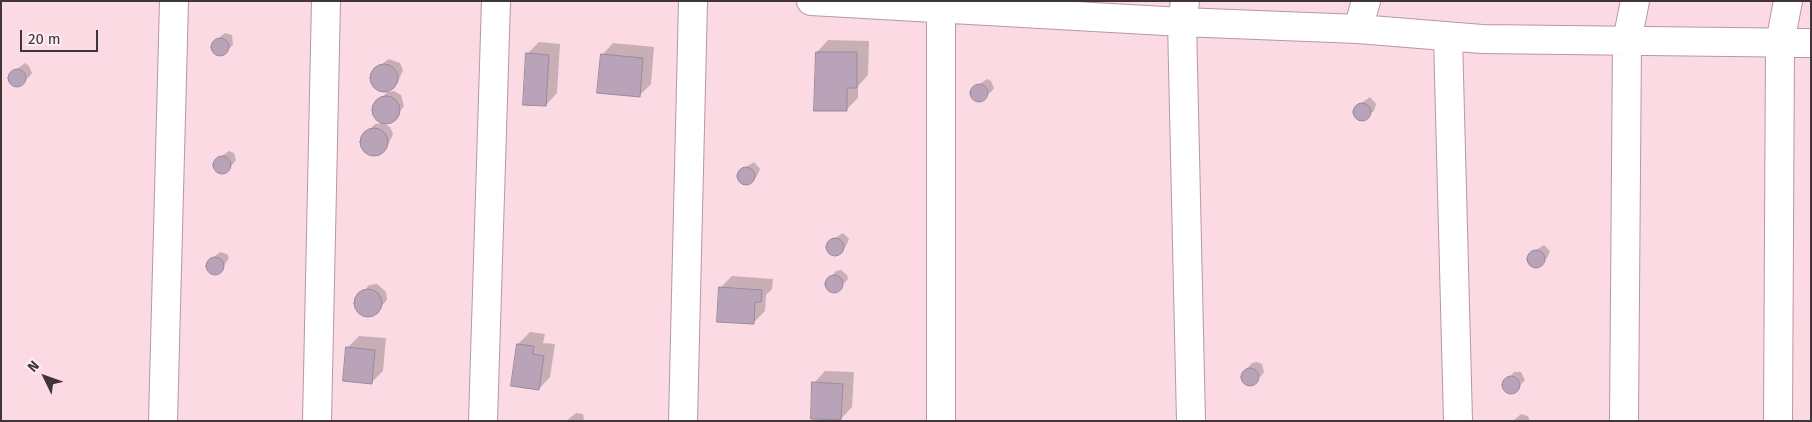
<!DOCTYPE html>
<style>
body{margin:0}
#map{position:relative;width:1812px;height:422px;overflow:hidden;background:#fbdae3;font-family:"Fira Sans",sans-serif}
canvas{display:block}
.frame{position:absolute;inset:0;border:2px solid #413438;pointer-events:none}
.north{position:absolute;left:20px;top:352px;width:50px;height:50px;-webkit-text-stroke:4px #fbedf1;paint-order:stroke;rotate:312deg;font-size:14px;font-weight:700;line-height:20px;text-align:center;color:#413438}
.north::after{content:'';display:block;margin:auto;width:18px;height:22px;background:#413438;clip-path:polygon(50% 0,100% 100%,50% 72%,0 100%)}
.scale{position:absolute;left:20px;top:30px;width:78px;height:22px;box-sizing:border-box;border:2px solid #413438;border-top:0;padding-left:6px;font-size:15px;line-height:18px;white-space:nowrap;color:#413438;-webkit-text-stroke:4px #fbedf1;paint-order:stroke}
</style>
<div id="map">
<canvas width="1812" height="422"></canvas>
<div class="frame"></div>
<div class="north">N</div>
<div class="scale">20 m</div>
</div>
<script>
const g = document.querySelector('canvas').getContext('2d');
g.lineJoin = 'round';
function fillPath(path, color) { g.fillStyle = color; g.fill(path, 'evenodd'); }
function stroke(path, color, width, dash) { g.strokeStyle = color; g.lineWidth = width; g.lineCap = dash ? 'butt' : 'round'; g.setLineDash(dash || []); g.stroke(path); }
fillPath(new Path2D(`
 M225 33 232 35 233 45 223 54H216L212 47 214 42Z
 M828 40 869 41 868 75 858 86V98L846 110 817 52Z
 M539 42 560 44 557 93 546 105 527 54Z
 M613 43 654 47 651 84 639 96 602 55Z
 M389 59 400 63 403 70 398 82 392 88 383 90 376 87 372 81 375 69Z
 M25 63 29 66 32 73 29 77 18 85 11 82 10 78 12 73Z
 M987 79 991 81 994 88 991 92 980 100 973 97 974 88Z
 M394 91 401 95 404 106 393 120 381 121 375 116 373 109 387 92Z
 M1370 97 1376 104 1374 111 1362 119 1356 116V107Z
 M383 123 390 127 393 134 388 145 382 152 370 153 364 148 363 136 375 124Z
 M229 151 234 153 236 160 233 164 222 173 216 170V160Z
 M754 162 760 169 757 176 751 182 744 184 738 176 740 171Z
 M843 233 849 239 846 246 840 252 833 254 827 247 829 242Z
 M1544 245 1550 251 1547 258 1541 264 1534 266 1528 259 1530 254Z
 M220 252 227 254 229 258 220 272 213 274 207 266 209 261Z
 M841 270 847 275 848 279 836 291 828 289 826 284 830 278 836 271Z
 M732 276 773 279 772 289 766 295 765 311 753 323 721 287Z
 M377 284 386 292 387 300 375 313 368 315 358 309 356 302 369 285Z
 M530 332 545 334 543 343 555 344 550 377 539 389 513 385 518 344Z
 M359 336 386 338 383 371 372 382 347 348Z
 M1257 362 1262 364 1264 372 1261 376 1250 384 1244 381 1242 376 1246 370 1252 363Z
 M825 371 854 372 852 407 841 419 814 383Z
 M1514 372H1521L1525 380 1514 392 1509 393 1503 385Z
 M576 413 583 414 584 421H566Z
 M1521 414 1528 416 1530 421H1513Z`), '#0003');
const building = new Path2D(`
 M211 47a9 9 0 1 1 18 0a9 9 0 1 1-18 0Z
 M816 52H857V88H847V111H814Z
 M526 53 549 55 546 106 523 105Z
 M601 54 643 58 640 97 597 93Z
 M370 78a14 14 0 1 1 28 0a14 14 0 1 1-28 0Z
 M8 78a9 9 0 1 1 18 0a9 9 0 1 1-18 0Z
 M970 93a9 9 0 1 1 18 0a9 9 0 1 1-18 0Z
 M372 110a14 14 0 1 1 28 0a14 14 0 1 1-28 0Z
 M1353 112a9 9 0 1 1 18 0a9 9 0 1 1-18 0Z
 M360 142a14 14 0 1 1 28 0a14 14 0 1 1-28 0Z
 M213 165a9 9 0 1 1 18 0a9 9 0 1 1-18 0Z
 M737 176a9 9 0 1 1 18 0a9 9 0 1 1-18 0Z
 M826 247a9 9 0 1 1 18 0a9 9 0 1 1-18 0Z
 M1527 259a9 9 0 1 1 18 0a9 9 0 1 1-18 0Z
 M206 266a9 9 0 1 1 18 0a9 9 0 1 1-18 0Z
 M825 284a9 9 0 1 1 18 0a9 9 0 1 1-18 0Z
 M719 287 762 290 761 302H755L754 324 717 322Z
 M354 303a14 14 0 1 1 28 0a14 14 0 1 1-28 0Z
 M517 344 534 346 533 354 544 356 539 390 511 386Z
 M346 347 375 350 372 384 343 381Z
 M1241 377a9 9 0 1 1 18 0a9 9 0 1 1-18 0Z
 M1502 385a9 9 0 1 1 18 0a9 9 0 1 1-18 0Z
 M812 382 843 384 841 420 811 419Z`);
fillPath(building, '#b8a3b8');
stroke(building, '#9c889c', 1);
const street = new Path2D(`
 M811 1 1182 22 1358 29 1482 39 1811 43
 M1185 1 1182 22 1191 421
 M1358 29 1366 1
 M1448 37 1458 421
 M163 421 174 1
 M317 421 326 1
 M483 421 496 1
 M683 421 693 1
 M941 421V1
 M1624 421 1627 41 1635 1
 M1778 421 1780 43 1788 1`);
stroke(street, '#b798a1', 30);
stroke(street, '#fff', 28);
</script>
